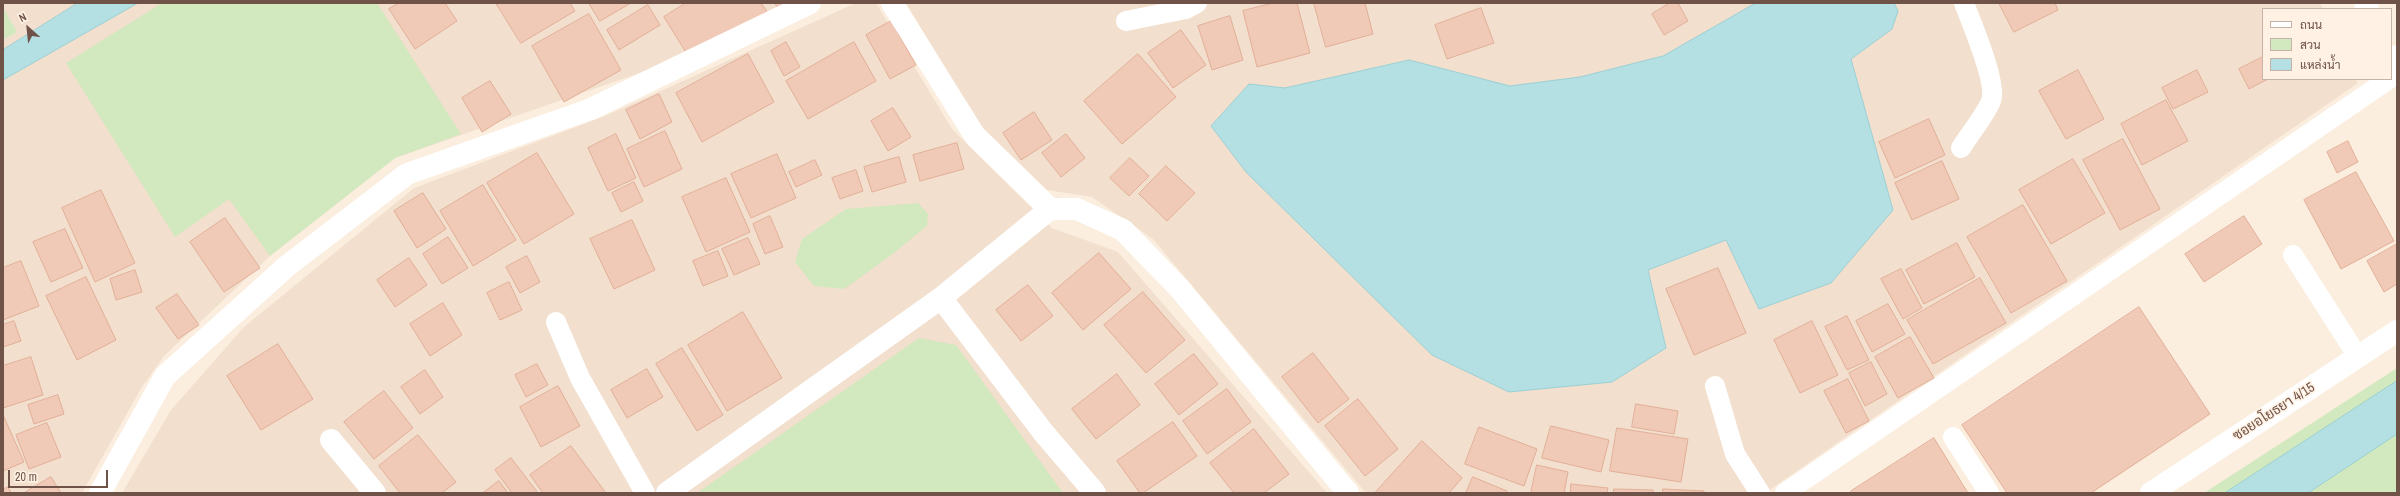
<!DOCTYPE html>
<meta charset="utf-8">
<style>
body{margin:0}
#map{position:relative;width:2400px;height:496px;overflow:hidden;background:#fbeedf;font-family:"Archivo Narrow",Sarabun,sans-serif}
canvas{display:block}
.frame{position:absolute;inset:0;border:4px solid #705348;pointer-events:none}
.legend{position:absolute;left:2262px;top:8px;width:130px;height:72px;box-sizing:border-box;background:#fff2e4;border:1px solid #c6b2a6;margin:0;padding:5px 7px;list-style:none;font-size:12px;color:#705348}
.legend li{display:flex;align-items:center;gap:8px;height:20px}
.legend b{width:20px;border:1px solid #c6b2a6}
.north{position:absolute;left:8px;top:8px;width:40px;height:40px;-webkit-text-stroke:3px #fff2e4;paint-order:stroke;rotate:333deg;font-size:11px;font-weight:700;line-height:16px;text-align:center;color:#705348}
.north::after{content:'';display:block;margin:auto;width:14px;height:18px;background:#705348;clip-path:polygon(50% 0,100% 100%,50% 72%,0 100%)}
.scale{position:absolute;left:8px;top:470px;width:100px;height:18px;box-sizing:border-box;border:2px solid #705348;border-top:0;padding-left:5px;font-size:12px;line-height:14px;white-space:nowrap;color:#705348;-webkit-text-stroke:3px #fff2e4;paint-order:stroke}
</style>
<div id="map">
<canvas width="2400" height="496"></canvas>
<div class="frame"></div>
<ul class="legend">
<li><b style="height:5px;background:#fff"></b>ถนน</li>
<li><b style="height:11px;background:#d2e8be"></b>สวน</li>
<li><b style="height:11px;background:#b4e0e3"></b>แหล่งน้ำ</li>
</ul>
<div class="north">N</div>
<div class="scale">20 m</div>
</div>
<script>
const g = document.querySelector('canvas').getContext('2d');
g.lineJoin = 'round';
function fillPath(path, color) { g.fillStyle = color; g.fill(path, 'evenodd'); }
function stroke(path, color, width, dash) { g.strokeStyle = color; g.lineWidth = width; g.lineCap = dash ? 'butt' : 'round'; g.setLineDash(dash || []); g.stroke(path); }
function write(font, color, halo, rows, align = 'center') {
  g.font = font + ' "Archivo Narrow",Sarabun,sans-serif'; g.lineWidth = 3; g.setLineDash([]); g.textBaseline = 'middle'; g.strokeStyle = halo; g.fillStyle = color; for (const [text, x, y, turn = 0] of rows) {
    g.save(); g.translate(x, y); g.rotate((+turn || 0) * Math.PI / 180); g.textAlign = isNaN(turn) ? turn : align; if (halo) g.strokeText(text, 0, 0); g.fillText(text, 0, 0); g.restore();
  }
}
fillPath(new Path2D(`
 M3 3H793L674 61 395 158 270 256 164 356 142 387 82 493H3V40L17 32 3 7Z
 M856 3H876L952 129 1052 228 1118 252 1327 493H122L171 410 244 327 414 188 605 116Z
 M906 3H2320L2323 9H2263V79H2356L2358 83 1765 493H1366L1153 239 1092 197 1047 190 979 124Z`), '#f2dfcd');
fillPath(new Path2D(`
 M162 3H377L461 134 395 158 270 256 229 199 175 237 66 63Z
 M3 7 17 32 3 40Z
 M918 203 928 214 927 226 890 256 844 289 814 286 795 262 802 239 846 209Z
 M919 338 956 345 1063 493H697Z
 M2397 368V493H2204Z`), '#d2e8be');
const water = new Path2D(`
 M78 3H138L3 80V50Z
 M1756 3H1894L1898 11 1892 29 1851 59 1893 210 1831 283 1759 309 1726 240 1648 270 1666 348 1612 382 1509 392 1432 355 1246 172 1211 126 1249 84 1285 88 1409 60 1510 86 1580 77 1663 56Z
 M2397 381V434L2308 493H2225Z`);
fillPath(water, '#b4e0e3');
stroke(water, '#9bd0d5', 1);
const building = new Path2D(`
 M399 3H445L457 21 415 49 389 9Z
 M496 3H570L575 11 521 43Z
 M589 3H631L600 21Z
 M686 3H761L768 13 687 54 664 17Z
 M775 3H788L779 9Z
 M1273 3H1297L1310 53 1257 67 1243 11Z
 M1314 3H1365L1373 34 1326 47Z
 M1670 3H1678L1688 21 1664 35 1652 14Z
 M1999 3H2055L2058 10 2014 32Z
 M648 5 660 25 619 50 607 30Z
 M1481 8 1494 43 1447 59 1435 25Z
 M589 14 621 70 564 102 532 46Z
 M1230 16 1243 60 1212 70 1198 26Z
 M891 21 916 65 890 79 866 35Z
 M1181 30 1206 65 1173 88 1148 53Z
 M786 42 800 67 784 76 771 51Z
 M854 42 876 81 808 119 786 81Z
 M748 54 774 102 702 142 676 93Z
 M1138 54 1176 97 1122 144 1084 101Z
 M2263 57V79H2268L2249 89 2239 69Z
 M2078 70 2104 119 2066 139 2039 91Z
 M2197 70 2208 92 2173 109 2162 88Z
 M490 81 511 114 482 132 462 98Z
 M659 94 672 122 640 139 626 110Z
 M2166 100 2188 141 2142 165 2121 124Z
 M893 108 911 137 888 151 871 121Z
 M1034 112 1052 140 1021 160 1003 133Z
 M1929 119 1945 155 1895 178 1879 142Z
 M665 131 682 169 644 187 627 149Z
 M616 134 636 178 608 191 588 148Z
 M1066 134 1085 158 1061 177 1042 153Z
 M2123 139 2160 209 2120 230 2083 160Z
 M2348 141 2358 162 2337 173 2327 152Z
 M957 143 964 169 920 181 913 155Z
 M537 153 574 214 524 244 487 183Z
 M777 154 796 198 751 218 731 174Z
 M899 157 906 182 872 192 864 167Z
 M1130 158 1149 176 1129 196 1110 178Z
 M2073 159 2105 213 2051 244 2019 190Z
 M815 160 822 175 796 187 789 172Z
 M1942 161 1959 199 1912 220 1895 183Z
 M1166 166 1195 193 1167 221 1139 194Z
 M856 170 863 191 840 199 832 178Z
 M2356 172 2394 241 2341 269 2304 200Z
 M726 178 750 232 706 252 682 197Z
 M634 182 643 201 621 212 612 193Z
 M483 185 516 240 473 266 440 211Z
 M101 190 135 263 95 282 62 208Z
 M423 193 446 229 417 248 394 211Z
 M2023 205 2067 281 2011 313 1967 237Z
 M770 216 783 247 765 254 753 224Z
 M2244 216 2262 244 2204 282 2185 254Z
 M225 218 260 268 224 292 190 242Z
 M632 220 655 270 614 289 590 239Z
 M65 229 83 268 51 282 33 242Z
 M448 237 468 268 442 284 423 254Z
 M748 238 760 264 734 275 722 249Z
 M1957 243 1975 277 1924 304 1906 270Z
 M2397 244V284L2384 292 2367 261Z
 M718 251 728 276 703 286 693 261Z
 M1099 253 1131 289 1083 330 1052 293Z
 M527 256 540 282 520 293 506 267Z
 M409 258 427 285 395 307 377 280Z
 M21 261 39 306 3 320V268Z
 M1718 268 1746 333 1694 355 1666 289Z
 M1901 269 1922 308 1903 319 1881 279Z
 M135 270 142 292 116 300 110 279Z
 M86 277 116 340 77 360 46 296Z
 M1980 278 2006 323 1933 364 1907 320Z
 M509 282 522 310 500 320 487 293Z
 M1028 285 1053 316 1021 341 996 310Z
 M1143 292 1185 340 1146 373 1104 325Z
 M177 294 199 325 178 339 156 308Z
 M443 303 462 335 430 356 410 324Z
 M1888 304 1905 334 1872 352 1856 321Z
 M2139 307 2210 414 2091 493H2007L1962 425Z
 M743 312 782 378 727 411 688 345Z
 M1847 316 1869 360 1847 370 1825 327Z
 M14 321 21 341 3 347V325Z
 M1812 321 1838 375 1800 393 1774 340Z
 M1910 337 1934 378 1898 398 1875 357Z
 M278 344 313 399 261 430 227 376Z
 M682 348 723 415 697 431 656 364Z
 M1313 353 1349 399 1318 423 1282 377Z
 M1194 354 1218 384 1179 415 1155 384Z
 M31 357 43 395 3 408V366Z
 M1871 362 1887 394 1865 406 1849 373Z
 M537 364 548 385 526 397 515 375Z
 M647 369 663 397 627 418 611 390Z
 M425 370 443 397 420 414 401 387Z
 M1117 374 1140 405 1096 439 1072 409Z
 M1848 379 1869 421 1846 433 1824 391Z
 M558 386 580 426 541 447 520 407Z
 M1227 389 1251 422 1207 454 1183 421Z
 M384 391 413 428 374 459 344 422Z
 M58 395 64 414 34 424 28 405Z
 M1358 399 1398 449 1365 476 1325 426Z
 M1636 404 1678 411 1674 434 1632 427Z
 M4 417 24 462 3 471V418Z
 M1173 422 1197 456 1143 493H1140L1117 461Z
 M47 423 61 457 29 469 16 435Z
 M1551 426 1609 440 1601 472 1542 458Z
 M1479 427 1537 449 1524 486 1465 464Z
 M1617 428 1688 439 1681 482 1610 471Z
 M1254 429 1289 474 1264 493H1234L1210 463Z
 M418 435 456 482 442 493H400L379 466Z
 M1934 438 1968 493H1850L1851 491Z
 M1422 441 1462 478 1449 493H1375Z
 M571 446 606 493H543L530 475Z
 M511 458 538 493H512L495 470Z
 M1537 465 1568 472 1564 493H1531Z
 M51 477 61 493H24Z
 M1473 477 1507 491 1506 493H1466Z
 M499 481 508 493H483Z
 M1571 484 1608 488 1607 493H1571Z
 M8 487 11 493H3V490Z
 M1614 489 1653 490V493H1614Z
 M1663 489 1704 491V493H1663Z`);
fillPath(building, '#f0cab7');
stroke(building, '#e2af98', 1);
stroke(new Path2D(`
 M1126 21 1186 9 1197 3
 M1961 148C1969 135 1986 114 1991 101 1998 84 1971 22 1964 3
 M2293 255 2358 357
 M556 322 580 378 645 493
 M1715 386 1735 454 1760 493
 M1953 437 1989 493
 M1785 493 2389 79`), '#fff', 20);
stroke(new Path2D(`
 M892 3 975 136 1050 209
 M941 298 1043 432 1095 493
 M331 440 375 493
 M100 493 165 376 287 266 407 174 591 109 810 3
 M667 493 941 298 1050 209H1077L1123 230 1180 289 1348 493
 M2151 493 2397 331`), '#fff', 22);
stroke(new Path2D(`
 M2365 3 2368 9
 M2391 56 2397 68`), '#fff', 22);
write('14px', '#705348', '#fff2e4', [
 ["ซอยอโยธยา 4/15",2274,412,-33]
]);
</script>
